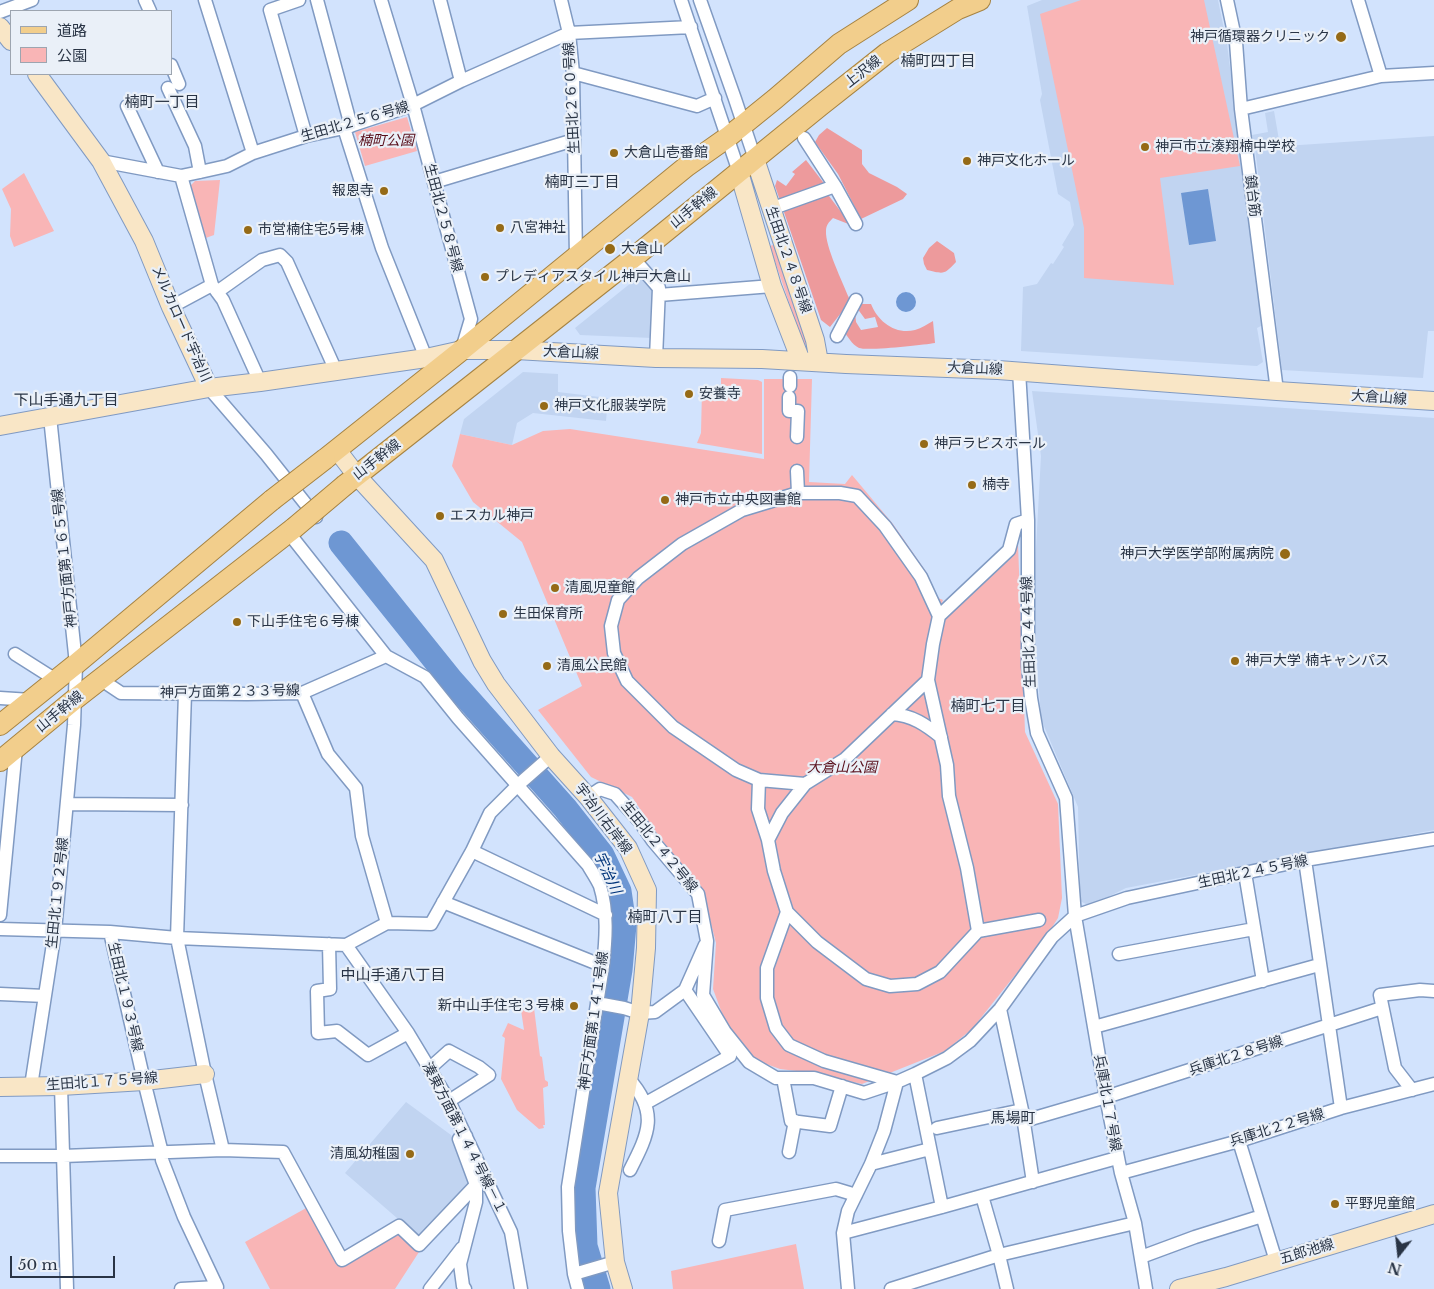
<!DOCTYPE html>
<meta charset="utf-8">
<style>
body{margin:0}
#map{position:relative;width:1434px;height:1289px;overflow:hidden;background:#d2e3fd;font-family:"Libre Baskerville","Noto Sans JP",serif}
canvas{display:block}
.legend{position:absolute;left:10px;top:10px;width:162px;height:65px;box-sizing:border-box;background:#eaf0f8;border:1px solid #9da5b0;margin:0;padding:6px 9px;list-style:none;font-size:15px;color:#293445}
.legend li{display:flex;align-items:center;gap:10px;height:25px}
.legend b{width:25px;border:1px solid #9da5b0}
.north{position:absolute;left:1374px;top:1229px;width:50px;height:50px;-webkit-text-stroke:4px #eaf0f8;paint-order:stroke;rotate:196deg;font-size:14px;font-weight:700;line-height:20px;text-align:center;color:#293445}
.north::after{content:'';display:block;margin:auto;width:18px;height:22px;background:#293445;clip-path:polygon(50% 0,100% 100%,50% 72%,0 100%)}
.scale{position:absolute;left:10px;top:1256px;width:105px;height:22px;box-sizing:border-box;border:2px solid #293445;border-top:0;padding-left:6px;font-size:15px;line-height:18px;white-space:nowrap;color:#293445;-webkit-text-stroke:4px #eaf0f8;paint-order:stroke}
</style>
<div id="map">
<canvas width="1434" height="1289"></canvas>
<ul class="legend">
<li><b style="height:6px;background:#f2ce8c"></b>道路</li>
<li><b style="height:14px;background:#f9b5b6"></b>公園</li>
</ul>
<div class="north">N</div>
<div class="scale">50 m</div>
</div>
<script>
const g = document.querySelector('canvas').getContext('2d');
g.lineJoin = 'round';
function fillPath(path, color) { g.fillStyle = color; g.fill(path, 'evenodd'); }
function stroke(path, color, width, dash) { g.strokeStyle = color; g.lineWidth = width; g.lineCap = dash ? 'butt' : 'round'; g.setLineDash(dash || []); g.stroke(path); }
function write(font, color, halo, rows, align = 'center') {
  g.font = font + ' "Libre Baskerville","Noto Sans JP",serif'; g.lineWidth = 4.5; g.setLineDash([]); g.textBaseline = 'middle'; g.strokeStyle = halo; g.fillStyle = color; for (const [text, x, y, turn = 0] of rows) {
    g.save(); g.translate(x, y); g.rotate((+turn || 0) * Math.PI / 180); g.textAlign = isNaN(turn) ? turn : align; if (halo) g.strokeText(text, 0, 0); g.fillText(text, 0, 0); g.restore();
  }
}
fillPath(new Path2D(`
 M1042 0H1218L1227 44 1263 325 1257 328 1263 362 1257 366 1021 351 1023 287 1037 284 1051 263 1053 264 1064 247 1062 245 1074 225 1070 202 1058 194 1040 100 1042 94 1027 6Z
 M1274 111 1279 140 1253 145 1252 135 1268 132 1265 113Z
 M1434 136V331H1428L1423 378 1282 370 1255 148Z
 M642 274 654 288 652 338 580 335 575 328Z
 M523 372 558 374V392L608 398 606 421 533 413 517 423 512 445 460 434 464 419Z
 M1032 391 1434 418V830L1126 888 1090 906 1080 901 1078 807 1041 719 1033 603 1041 456Z
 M406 1102 451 1135 471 1184 420 1238 345 1173Z`), '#c1d4f1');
fillPath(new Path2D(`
 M1081 0H1204L1240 166 1160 178 1174 285 1084 278V228L1040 14Z
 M407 117 417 151 365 166 355 132Z
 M24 173 54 231 14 247 10 236 11 209 2 189Z
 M220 180 214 235 203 239 189 187 195 181Z
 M772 245 776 246 808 342 806 345 803 343 770 247Z
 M721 378 758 380 762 382V454L697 443 701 433 702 390H721Z
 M764 379H812L809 482 845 484 852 475 893 524 927 573 938 598 943 600 940 608 949 616 1010 559 1018 544 1025 732 1058 804 1062 898 1058 918 1047 935 972 1029 945 1051 862 1084 813 1073 780 1069 758 1061 738 1041 723 1016 713 989 716 943 703 892 657 834 632 797 591 777 538 710 582 686 522 542 473 502 452 466 460 434 512 445 543 431 570 429 764 459Z
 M534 1008 540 1056 542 1057 545 1080 548 1082V1086L543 1088 545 1125H543L544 1128 539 1129 517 1110 501 1079 505 1038 502 1036 508 1023 524 1030 521 1010Z
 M308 1207 341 1267 398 1232 419 1252 395 1289H270L245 1242Z
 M796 1244 804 1289H673L671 1271Z`), '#f9b5b6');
fillPath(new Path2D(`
 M827 128 862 150V164L869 173 897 187 907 194 903 199 861 219 838 174 815 142 819 135Z
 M806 160 823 182 829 196 851 225 833 218C829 222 826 225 826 231 825 246 843 283 849 298L850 306 841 313 830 327 821 320 775 186 777 180 786 186 795 174 792 172Z
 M937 241 954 253 956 262C944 275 944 274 927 270L924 264 923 258 929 248Z
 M860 304H871C878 322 896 335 915 330 922 328 927 324 933 321L935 343C923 345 868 351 859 348 851 344 849 337 843 331L855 311 856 322 861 330 878 327 875 317 865 319 857 308Z`), '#ed9a9c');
fillPath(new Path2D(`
 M1208 189 1216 241 1189 245 1181 193Z
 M896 302a10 10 0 1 1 20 0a10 10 0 1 1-20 0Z`), '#6e97d3');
stroke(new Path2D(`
 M341 543 451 680 565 808 602 855 619 891 624 925 620 970 583 1188 585 1246 598 1289`), '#6e97d3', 25);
const street = new Path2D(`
 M145 0 150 11
 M205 0 253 153
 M299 0 270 10 306 136
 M317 0 351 126
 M381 0 413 105 471 319 462 349
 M440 0 461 81
 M561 0 569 33 573 73 576 258
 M681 0 739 172
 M700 0 735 99 755 159
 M1227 0 1236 42 1241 109 1277 391
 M1358 0 1381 76
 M0 12 32 0
 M171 65 179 84
 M573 73 697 106 715 98
 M168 88 195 146 200 172
 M127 106 158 172
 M1241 109 1381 76 1434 73
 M344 128 382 248 426 358
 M804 138 835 186 856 224
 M101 161 181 176 200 172 227 166 253 153 306 136 344 128 413 105 461 81 569 33 691 27
 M181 176 212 285 223 300 260 382
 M434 182 574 140
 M779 206 835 186
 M633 258 659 288 656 358
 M217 292 262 260 280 255 287 262 336 371
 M659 295 772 286
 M171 307 212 285
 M837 336 856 300
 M1019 371 1028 520V666L1031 698 1037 733 1066 798 1075 916 1106 1097 1121 1173 1135 1223 1146 1289
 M790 386V377
 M209 388 266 454 316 517
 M789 397V411H798L797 437
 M797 471 798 493
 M288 532 386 656 425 677 458 718 588 865C592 872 597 879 600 886 608 912 606 939 603 966L568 1187 569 1231 574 1274 578 1289
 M15 654 56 680
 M100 679 121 693 247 694 302 693 386 656
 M928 680 845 759 805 784 782 813 768 840 774 871 787 912 817 942 866 979 890 986 917 984 940 972 978 931 1039 920
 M185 693 177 938 205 1074 223 1150
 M302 693 328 754 356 788 362 836 387 923
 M0 698 31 700
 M892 714C912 715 926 725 941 737
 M759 780 758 809 768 840
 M805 784 759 780 736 770 673 727 627 681 614 653 611 626 618 600 638 578 682 544 742 510 798 493H840L857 496 885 526 921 577 939 616
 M588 797 600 789 615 794 640 822 653 841 698 894 707 941 703 995 725 1032 749 1062 776 1078H814L864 1093 897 1082 915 1074 947 1058 970 1041 1000 1009 1052 937 1075 916 1127 898 1305 860 1434 839
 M68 804 182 805
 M472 851 606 915
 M1305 860 1341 1108
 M1245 873 1263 981
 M443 902 603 966
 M787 912 767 968V998L776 1028 789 1045 824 1061 897 1082
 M0 915 16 748
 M0 929 110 932 177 938 346 945
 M978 931 967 868 949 796 947 765 928 680 933 644 939 616 1009 550 1016 524 1028 520
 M110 932 144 1081 162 1153V1160L184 1217 217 1287 181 1289
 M329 944 330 989 317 991 318 1033 337 1031 368 1055 408 1033
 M346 945 408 1033 449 1101 511 1232 521 1289
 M346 945 387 923 431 924 472 851 490 813 518 785 551 756
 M1119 954 1254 929
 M0 994 45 996
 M597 1003 624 1008 640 1013 655 1012 685 990 705 945
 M1000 1009 1022 1110 1033 1182
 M1094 1027 1319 965
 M430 1068 449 1051 479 1067 489 1075 449 1101
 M915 1074 942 1207
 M628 1078C659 1112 649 1133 630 1170
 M783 1078 791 1121 830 1126 842 1086
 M31 1086 55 931 74 725 76 664 50 417
 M61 1086 67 1289
 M1412 1090 1395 1068 1380 995 1420 990 1434 991
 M646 1103 730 1056 685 990
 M1024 1121 1106 1097 1382 1008
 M937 1128 1022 1110
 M1239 1141 1276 1261
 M789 1152 795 1121
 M0 1156H63L223 1150 283 1152 342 1260 399 1226 419 1245 476 1185
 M871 1164 930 1149
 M1121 1173 1239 1141 1341 1108 1434 1084
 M982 1196 999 1255 1007 1289
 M843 1233 942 1207 1117 1158
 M719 1241 725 1210 836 1189 856 1195
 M1141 1257 1195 1237 1262 1216
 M574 1274 615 1262
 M430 1289 462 1248
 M465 1289 463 1286 460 1264 476 1202V1185L459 1139 466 1136
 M848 1289 843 1233 848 1211 871 1164 884 1131 897 1082
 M891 1289 999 1255 1135 1223`);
const secondary = new Path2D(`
 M0 27 11 41
 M37 74 101 161 144 241 171 307 209 388
 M755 159 815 340 819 362
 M739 172 772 286 801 361
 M0 426 209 388 260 382 426 358 462 350H516L656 358 762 359 846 364 998 370 1277 391 1434 401
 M337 450 357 476 434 560 482 661 496 684 551 756 588 797 628 848 647 890 646 948 640 1013 608 1193 615 1262 623 1289
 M0 1087 61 1086 144 1081 205 1074
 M1179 1289 1226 1277 1434 1214`);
const primary = new Path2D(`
 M325 459 462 350 687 166 728 137 775 99 839 44 908 0
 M345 485 633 258 820 106 887 53 958 9 980 0
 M0 725 76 664 272 500
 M0 761 75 699 294 528`);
stroke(street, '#809ac2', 15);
stroke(secondary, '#809ac2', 20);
stroke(primary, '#a68342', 22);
stroke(street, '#fff', 12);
stroke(secondary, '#f9e6c6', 18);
stroke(primary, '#f2ce8c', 20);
const primaryBridge = new Path2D(`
 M272 500 325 459
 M294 528 345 485`);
stroke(primaryBridge, '#a68342', 22, []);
stroke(primaryBridge, '#f2ce8c', 20);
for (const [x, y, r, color] of [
 [1341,37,6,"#956a16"],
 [1145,147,5,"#956a16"],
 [614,153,5,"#956a16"],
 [967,161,5,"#956a16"],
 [384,191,5,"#956a16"],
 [500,228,5,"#956a16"],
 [248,230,5,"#956a16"],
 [610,249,6,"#956a16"],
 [485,277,5,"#956a16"],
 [689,394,5,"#956a16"],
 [544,406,5,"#956a16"],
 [924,444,5,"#956a16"],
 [972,485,5,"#956a16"],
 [665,500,5,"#956a16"],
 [440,516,5,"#956a16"],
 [1285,554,6,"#956a16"],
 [555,588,5,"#956a16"],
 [503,614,5,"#956a16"],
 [237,622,5,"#956a16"],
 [1235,661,5,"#956a16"],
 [547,666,5,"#956a16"],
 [574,1006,5,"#956a16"],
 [410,1154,5,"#956a16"],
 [1335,1204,5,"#956a16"]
]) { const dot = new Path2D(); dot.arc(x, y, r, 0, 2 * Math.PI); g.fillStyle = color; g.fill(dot); stroke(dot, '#eaf0f8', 2); }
write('14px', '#293445', '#eaf0f8', [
 ["神戸循環器クリニック",1330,37,"right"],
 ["神戸市立湊翔楠中学校",1155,147],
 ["大倉山壱番館",624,153],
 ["神戸文化ホール",977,161],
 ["報恩寺",374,191,"right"],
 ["八宮神社",510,228],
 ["市営楠住宅5号棟",258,230],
 ["大倉山",621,249],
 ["プレディアスタイル神戸大倉山",495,277],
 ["安養寺",699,394],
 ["神戸文化服装学院",554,406],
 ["神戸ラピスホール",934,444],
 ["楠寺",982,485],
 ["神戸市立中央図書館",675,500],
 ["エスカル神戸",450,516],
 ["神戸大学医学部附属病院",1274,554,"right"],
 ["清風児童館",565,588],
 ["生田保育所",513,614],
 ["下山手住宅６号棟",247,622],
 ["神戸大学 楠キャンパス",1245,661],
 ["清風公民館",557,666],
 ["新中山手住宅３号棟",564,1006,"right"],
 ["清風幼稚園",400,1154,"right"],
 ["平野児童館",1345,1204]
], 'left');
write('14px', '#293445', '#eaf0f8', [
 ["上沢線",863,72,-38],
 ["生田北２６０号線",572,98,-93],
 ["生田北２５６号線",355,122,-16],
 ["鎮台筋",1252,196,83],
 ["山手幹線",694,208,-39],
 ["生田北２５８号線",443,218,75],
 ["生田北２４８号線",788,260,71],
 ["メルカロード宇治川",181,324,66],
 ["大倉山線",571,353,3],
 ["大倉山線",975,369,2],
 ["大倉山線",1379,398,4],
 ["山手幹線",377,460,-38],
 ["神戸方面第１６５号線",65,558,-96],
 ["生田北２４４号線",1029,632,-92],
 ["神戸方面第２３３号線",230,692,-1],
 ["山手幹線",60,712,-39],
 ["宇治川右岸線",603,819,53],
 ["生田北２４２号線",659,847,51],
 ["生田北２４５号線",1253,872,-12],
 ["生田北１９２号線",58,893,-84],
 ["生田北１９３号線",125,997,77],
 ["神戸方面第１４１号線",594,1021,-82],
 ["兵庫北２８号線",1236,1056,-18],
 ["生田北１７５号線",102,1082,-4],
 ["兵庫北１７号線",1107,1103,80],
 ["兵庫北２２号線",1277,1128,-17],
 ["湊東方面第１４４号線－１",464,1138,63],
 ["五郎池線",1307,1252,-17]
]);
write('italic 14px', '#580e1a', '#eaf0f8', [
 ["楠町公園",386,141],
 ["大倉山公園",842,768]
]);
write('15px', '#293445', '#eaf0f8', [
 ["楠町四丁目",938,62],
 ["楠町一丁目",162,103],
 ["楠町三丁目",582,183],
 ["下山手通九丁目",66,401],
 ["楠町七丁目",988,707],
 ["楠町八丁目",665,918],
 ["中山手通八丁目",393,976],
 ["馬場町",1013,1119]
]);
write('italic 15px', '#00347a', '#eaf0f8', [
 ["宇治川",607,873,65]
]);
</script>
